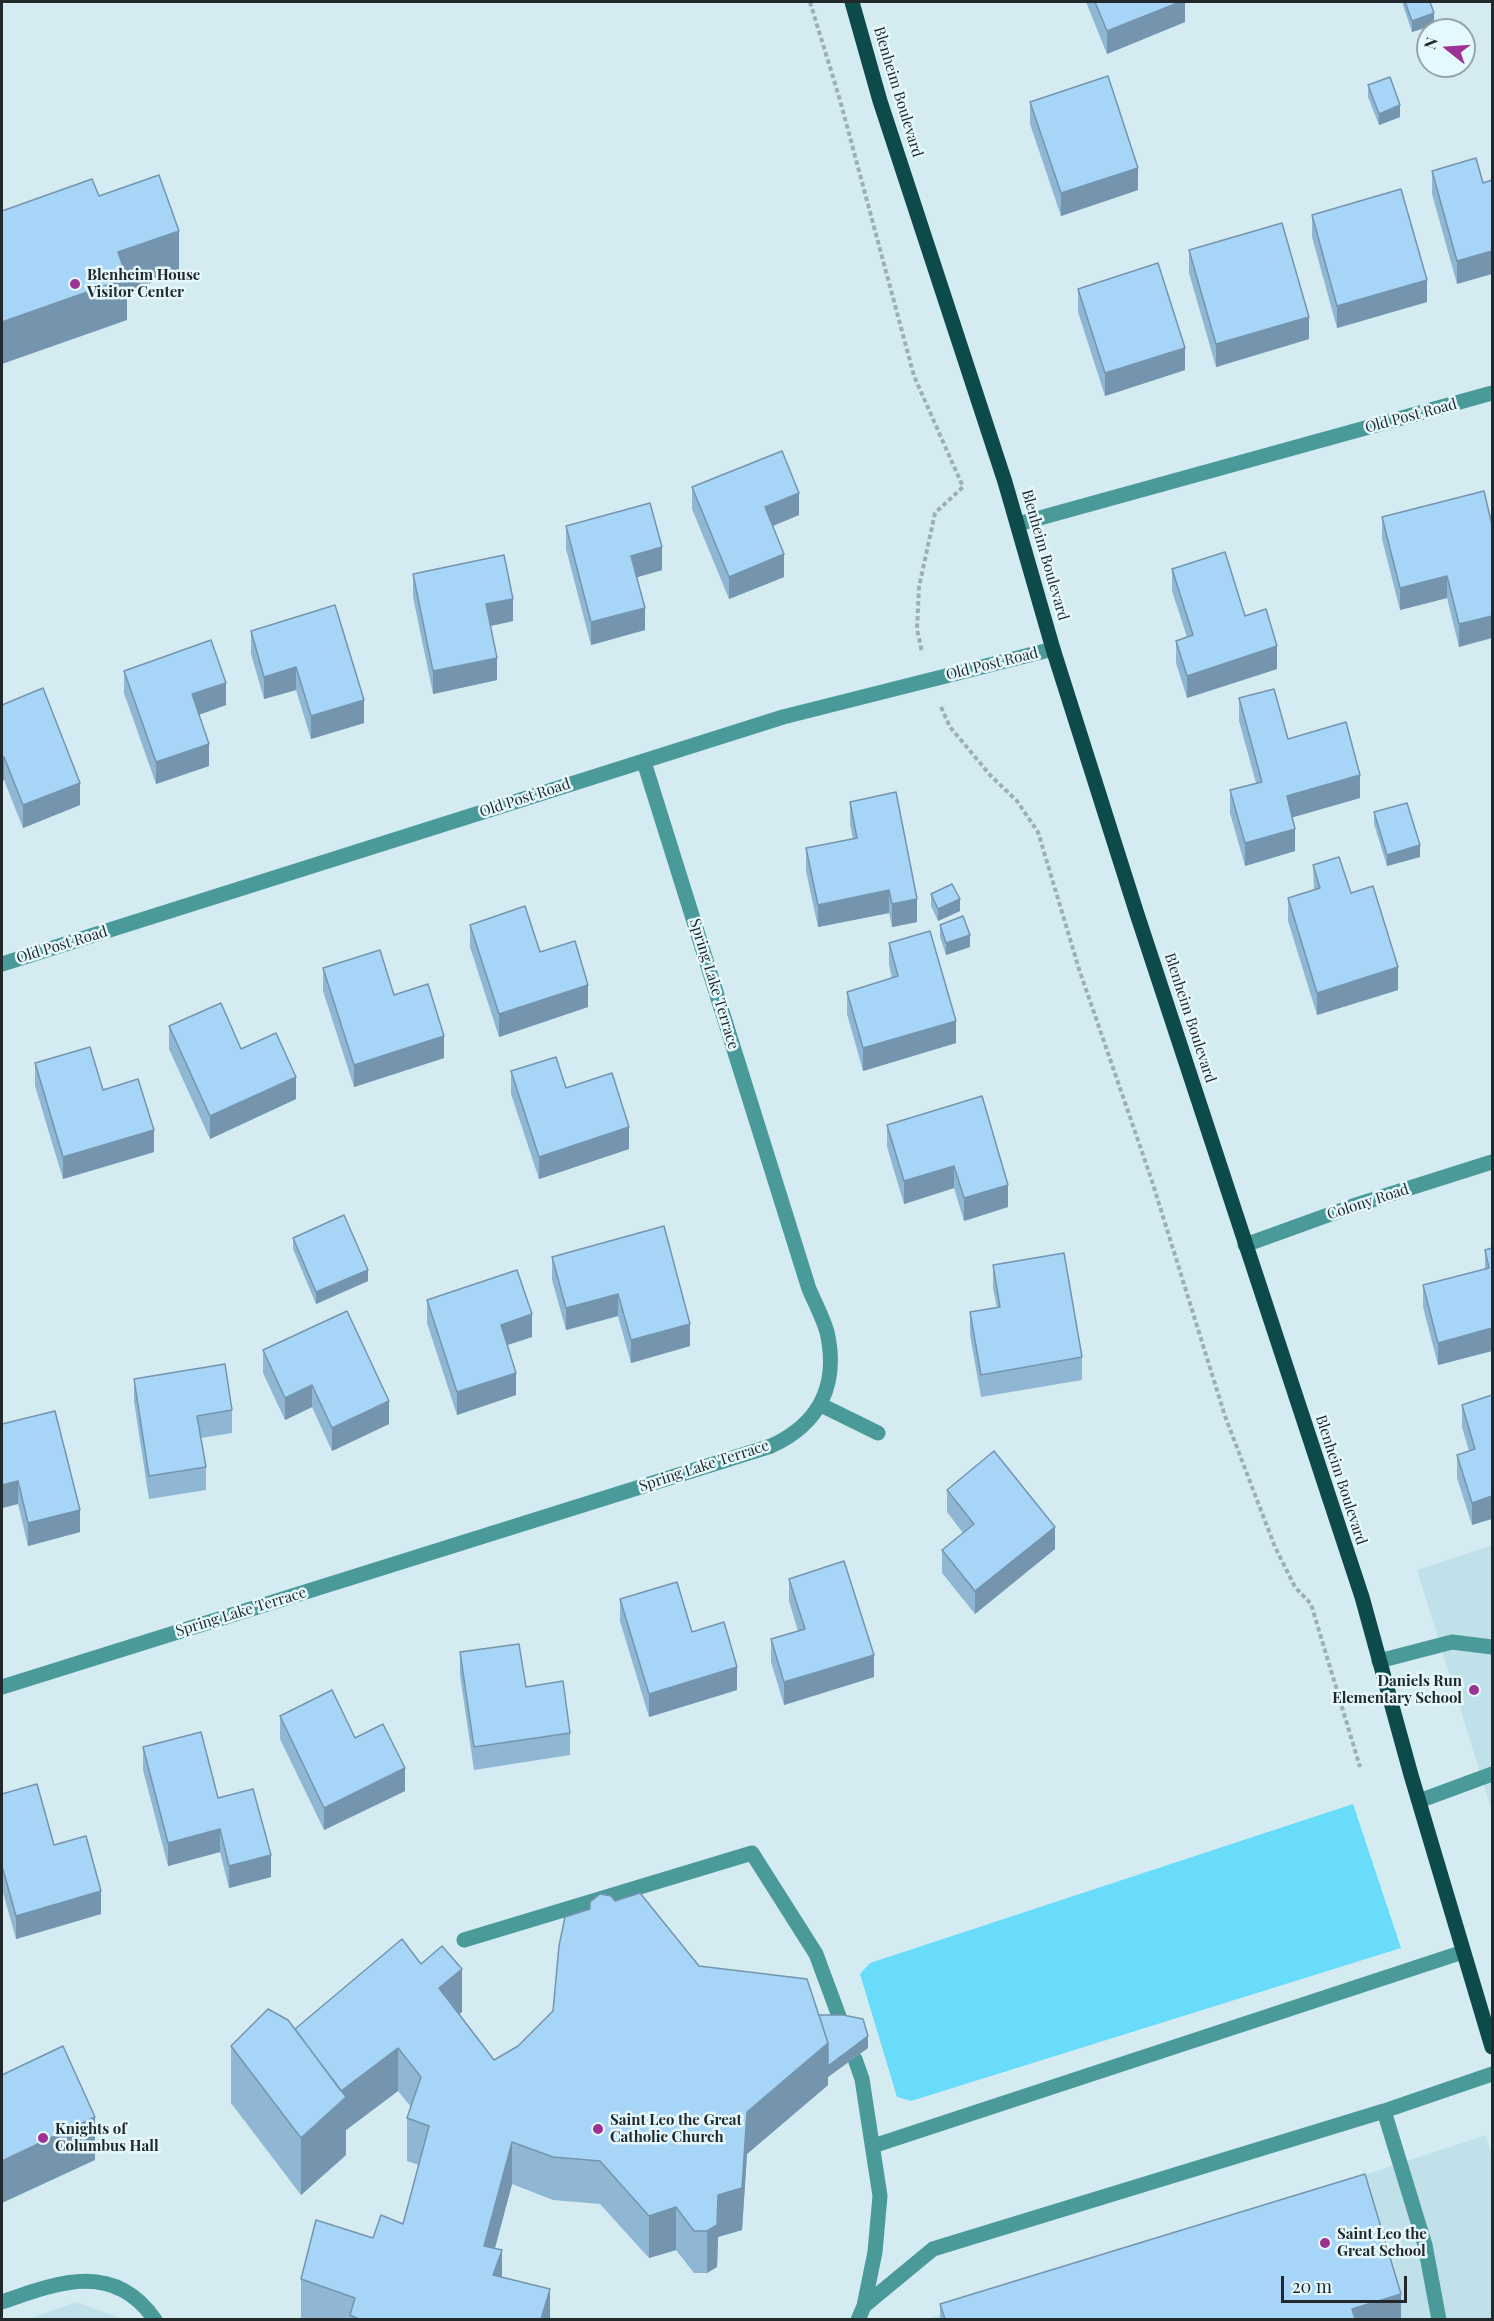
<!DOCTYPE html>
<style>
body{margin:0}
#map{position:relative;width:1494px;height:2321px;overflow:hidden;background:#d4ebf2;font-family:"Playfair Display",serif}
canvas{display:block}
.frame{position:absolute;inset:0;border:3px solid #21292c;pointer-events:none}
.north{position:absolute;left:1416px;top:18px;width:60px;height:60px;box-sizing:border-box;background:#e5f8fd;border:2px solid #97a5a9;border-radius:50%;rotate:287deg;font-size:16px;font-weight:700;line-height:24px;text-align:center;color:#21292c}
.north::after{content:'';display:block;margin:auto;width:21px;height:27px;background:#9e3293;clip-path:polygon(50% 0,100% 100%,50% 72%,0 100%)}
.scale{position:absolute;left:1281px;top:2276px;width:126px;height:27px;box-sizing:border-box;border:3px solid #21292c;border-top:0;padding-left:8px;font-size:18px;line-height:21px;white-space:nowrap;color:#21292c;-webkit-text-stroke:4px #e5f8fd;paint-order:stroke}
</style>
<div id="map">
<canvas width="1494" height="2321"></canvas>
<div class="frame"></div>
<div class="north">N</div>
<div class="scale">20 m</div>
</div>
<script>
const g = document.querySelector('canvas').getContext('2d');
g.lineJoin = 'round';
function fillPath(path, color) { g.fillStyle = color; g.fill(path, 'evenodd'); }
function stroke(path, color, width, dash) { g.strokeStyle = color; g.lineWidth = width; g.lineCap = dash ? 'butt' : 'round'; g.setLineDash(dash || []); g.stroke(path); }
function write(font, color, halo, rows, align = 'center') {
  g.font = font + ' "Playfair Display",serif'; g.lineWidth = 5; g.setLineDash([]); g.textBaseline = 'middle'; g.strokeStyle = halo; g.fillStyle = color; for (const [text, x, y, turn = 0] of rows) {
    g.save(); g.translate(x, y); g.rotate((+turn || 0) * Math.PI / 180); g.textAlign = isNaN(turn) ? turn : align; if (halo) g.strokeText(text, 0, 0); g.fillText(text, 0, 0); g.restore();
  }
}
fillPath(new Path2D(`
 M1492 1545V1811L1417 1570Z
 M1486 2135 1492 2156V2319L924 2320Z
 M77 2302 123 2319H28Z`), '#c1e1ea');
fillPath(new Path2D(`
 M1353 1804 1401 1948 911 2101 897 2097 860 1974 870 1963Z`), '#68dcfa');
stroke(new Path2D(`
 M810 2 840 100 914 376 963 487 935 513 919 587 917 629 922 652
 M941 707 950 727 991 776 1017 801 1038 832 1079 969 1151 1178 1225 1416 1275 1547 1295 1587 1311 1604 1360 1767`), '#9cafb4', 4, [4.5, 3]);
stroke(new Path2D(`
 M1018 524 1492 393
 M2 964 783 717 1053 649
 M1245 1245 1353 1206 1492 1162
 M821 1405 878 1433
 M1379 1661 1452 1642 1492 1647
 M2 1687 771 1446C819 1424 839 1385 827 1332 823 1318 815 1303 809 1289L644 762
 M1419 1801 1492 1774
 M464 1940 752 1853 816 1954 843 2027
 M855 2059 862 2079 880 2196 875 2252 864 2306 858 2320
 M1384 2111 1425 2245 1439 2320
 M873 2146 1463 1952
 M2 2302C56 2283 114 2260 155 2320
 M864 2306 933 2249 1384 2111 1492 2074`), '#4a9a99', 15);
stroke(new Path2D(`
 M852 2 880 101 1005 482 1053 649 1137 914 1362 1597 1411 1775 1492 2047`), '#0d4b4a', 15);
fillPath(new Path2D(`
 M1086 2H1185V22L1107 54Z
 M1402 2H1430L1434 25 1412 32Z
 M1368 85 1400 117 1379 125 1368 97Z
 M1030 102 1138 190 1061 216 1030 124Z
 M1432 171 1483 183 1457 284 1432 194Z
 M1312 215 1427 302 1337 328 1312 237Z
 M1189 250 1309 339 1216 367 1189 273Z
 M1078 289 1185 370 1105 396 1078 312Z
 M692 487 799 515 773 526 784 577 729 599 692 509Z
 M1382 517 1492 525 1459 647 1447 598 1400 610 1382 539Z
 M566 526 662 570 637 577 645 630 591 645 566 549Z
 M1172 569 1245 616 1277 669 1187 698 1176 663V641L1187 637 1172 591Z
 M413 574 513 621 490 626 497 680 433 694 413 597Z
 M251 631 364 723 311 739 296 690 264 699 251 654Z
 M124 671 226 705 199 715 209 766 156 784 124 693Z
 M1239 698 1360 798 1292 817 1295 851 1245 866 1230 813V790L1256 783 1239 721Z
 M2 705 80 805 23 828 4 780Z
 M850 802 917 922 892 927 889 913 818 927 806 871V848L853 839 850 824Z
 M1374 812 1420 857 1387 866 1374 824Z
 M1313 865 1351 893 1398 990 1317 1015 1288 921V898L1314 890Z
 M931 894 960 911 938 921 931 906Z
 M470 925 540 952 588 1007 499 1037 470 947Z
 M940 925 970 947 946 955 940 937Z
 M889 943 956 1043 863 1071 847 1014V992L892 978 889 965Z
 M323 968 394 995 444 1058 354 1087 323 991Z
 M169 1026 241 1049 296 1099 210 1139 169 1049Z
 M35 1063 103 1090 154 1152 63 1179 35 1086Z
 M511 1071 566 1088 629 1149 539 1179 511 1094Z
 M982 1096 1008 1207 964 1221 954 1188 904 1204 887 1147V1125Z
 M664 1226 690 1346 631 1363 618 1316 566 1330 552 1280V1257Z
 M293 1238 368 1281 316 1304 293 1249Z
 M1492 1248V1351L1438 1365 1423 1307V1285L1485 1269V1250Z
 M993 1265 1082 1357V1380L981 1397 970 1335V1312L997 1308 993 1288Z
 M427 1300 532 1337 507 1345 516 1395 457 1415 427 1323Z
 M263 1350 389 1424 332 1451 312 1407 285 1420 263 1373Z
 M134 1379 232 1410V1433L201 1438 206 1467V1490L149 1499 134 1401Z
 M1492 1395 1472 1525 1457 1478V1455L1469 1451 1462 1427V1405Z
 M2 1424 80 1532 28 1546 18 1504 2 1508Z
 M947 1490 1055 1549 975 1614 942 1573V1550L963 1533 947 1512Z
 M789 1579 874 1677 784 1705 771 1662V1639L798 1631 789 1601Z
 M620 1599 692 1632 737 1690 649 1717 620 1621Z
 M460 1652 526 1687 570 1733V1755L474 1770 460 1675Z
 M280 1716 355 1738 405 1791 324 1830 280 1739Z
 M143 1747 218 1798 271 1877 229 1888 220 1852 168 1866 143 1770Z
 M2 1794 54 1845 101 1914 16 1939 2 1889Z
 M615 1901 699 1966 819 2015 868 2048 828 2077V2085L747 2154 742 2230 718 2237 717 2267 707 2273H694L676 2250 649 2258 600 2204 553 2200 512 2184 495 2249 502 2277 550 2319H301V2279L373 2238 403 2224 419 2165 407 2161V2118L411 2107 398 2091 346 2130V2155L301 2195 231 2103V2046L295 2029 421 1964 462 2012 459 2014 494 2060 518 2046 553 2011Z
 M940 2304 1401 2319H940Z`), '#8fb7d4');
fillPath(new Path2D(`
 M1180 2H1185V22L1107 54V31Z
 M1434 13V25L1412 32V21Z
 M1400 105V117L1379 125V114Z
 M1138 168V190L1061 216V193Z
 M179 231V273L127 291V320L2 364V322L118 252Z
 M1492 251V274L1457 284V261Z
 M1427 280V302L1337 328V306Z
 M1309 317V339L1216 367V344Z
 M1185 348V370L1105 396V373Z
 M799 493V515L765 529V507Z
 M662 547V570L631 579V556Z
 M784 554V577L729 599V577Z
 M1447 576V598L1400 610V588Z
 M513 599V621L486 627V604Z
 M645 608V630L591 645V622Z
 M1492 616V638L1459 647V624Z
 M1277 646V669L1187 698V676Z
 M497 658V680L433 694V671Z
 M296 667V690L264 699V677Z
 M226 683V705L192 717V694Z
 M364 700V723L311 739V716Z
 M209 744V766L156 784V762Z
 M4 757V780L2 781V758Z
 M1360 775V798L1287 819V796Z
 M80 783V805L23 828V805Z
 M1295 829V851L1245 866V843Z
 M1420 845V857L1387 866V855Z
 M889 890V913L818 927V905Z
 M917 899V922L892 927V904Z
 M960 899V911L938 921V909Z
 M970 935V947L946 955V943Z
 M1398 967V990L1317 1015V993Z
 M588 985V1007L499 1037V1014Z
 M956 1021V1043L863 1071V1048Z
 M444 1036V1058L354 1087V1065Z
 M296 1077V1099L210 1139V1116Z
 M629 1127V1149L539 1179V1157Z
 M154 1130V1152L63 1179V1157Z
 M954 1166V1188L904 1204V1181Z
 M1008 1185V1207L964 1221V1198Z
 M368 1270V1281L316 1304V1292Z
 M618 1294V1316L566 1330V1308Z
 M532 1314V1337L501 1347V1325Z
 M690 1324V1346L631 1363V1340Z
 M1492 1328V1351L1438 1365V1343Z
 M516 1373V1395L457 1415V1392Z
 M312 1385V1407L285 1420V1398Z
 M389 1401V1424L332 1451V1428Z
 M18 1481V1504L2 1508V1485Z
 M1492 1496V1519L1472 1525V1503Z
 M80 1510V1532L28 1546V1523Z
 M1055 1527V1549L975 1614V1591Z
 M874 1655V1677L784 1705V1682Z
 M737 1667V1690L649 1717V1694Z
 M405 1768V1791L324 1830V1808Z
 M220 1829V1852L168 1866V1843Z
 M271 1855V1877L229 1888V1866Z
 M101 1891V1914L16 1939V1916Z
 M462 1969V2012L439 2030V1988Z
 M868 2036V2048L828 2077V2085L747 2154 742 2230 718 2237 717 2267 707 2273V2231L718 2195 747 2112 828 2043Z
 M398 2048V2091L346 2130V2155L301 2195V2138L334 2096Z
 M95 2117V2160L2 2203V2161Z
 M512 2142V2184L484 2288V2246Z
 M676 2207V2250L649 2258V2216Z
 M502 2250V2293L493 2275Z
 M550 2289V2319H541Z
 M1401 2294V2319H1352V2309Z`), '#7495ad');
const building = new Path2D(`
 M1095 2H1180L1107 31Z
 M1405 2H1430L1434 13 1412 21Z
 M1108 76 1138 168 1061 193 1030 102Z
 M1390 77 1400 105 1379 114 1368 85Z
 M1476 158 1483 183 1492 180V251L1457 261 1432 171Z
 M159 175 179 231 118 252 127 278 2 322V211L92 179 99 196Z
 M1401 189 1427 280 1337 306 1312 215Z
 M1282 223 1309 317 1216 344 1189 250Z
 M1158 263 1185 348 1105 373 1078 289Z
 M782 451 799 493 765 507 784 554 729 577 692 487Z
 M1484 491 1492 525V616L1459 624 1447 576 1400 588 1382 517Z
 M650 503 662 547 631 556 645 608 591 622 566 526Z
 M1225 552 1245 616 1266 609 1277 646 1187 676 1176 641 1193 635 1172 569Z
 M504 555 513 599 486 604 497 658 433 671 413 574Z
 M335 605 364 700 311 716 296 667 264 677 251 631Z
 M211 640 226 683 192 694 209 744 156 762 124 671Z
 M43 688 80 783 23 805 4 757 2 758V705Z
 M1274 689 1288 739 1346 722 1360 775 1287 796 1295 829 1245 843 1230 790 1262 782 1239 698Z
 M896 792 917 899 892 904 889 890 818 905 806 848 857 838 850 802Z
 M1407 803 1420 845 1387 855 1374 812Z
 M1339 857 1351 893 1373 886 1398 967 1317 993 1288 898 1320 888 1313 865Z
 M952 884 960 899 938 909 931 894Z
 M525 906 540 952 575 941 588 985 499 1014 470 925Z
 M963 916 970 935 946 943 940 925Z
 M930 931 956 1021 863 1048 847 992 898 976 889 943Z
 M380 950 394 995 428 984 444 1036 354 1065 323 968Z
 M221 1003 241 1049 276 1033 296 1077 210 1116 169 1026Z
 M90 1047 103 1090 138 1079 154 1130 63 1157 35 1063Z
 M556 1057 566 1088 612 1073 629 1127 539 1157 511 1071Z
 M982 1096 1008 1185 964 1198 954 1166 904 1181 887 1125Z
 M344 1215 368 1270 316 1292 293 1238Z
 M664 1226 690 1324 631 1340 618 1294 566 1308 552 1257Z
 M1492 1248V1328L1438 1343 1423 1285 1489 1268 1485 1250Z
 M1064 1253 1082 1357 981 1375 970 1312 1000 1307 993 1265Z
 M517 1270 532 1314 501 1325 516 1373 457 1392 427 1300Z
 M347 1311 389 1401 332 1428 312 1385 285 1398 263 1350Z
 M225 1364 232 1410 197 1416 206 1467 149 1476 134 1379Z
 M1492 1395V1496L1472 1503 1457 1455 1475 1449 1462 1405Z
 M55 1411 80 1510 28 1523 18 1481 2 1485V1424Z
 M994 1451 1055 1527 975 1591 942 1550 974 1524 947 1490Z
 M844 1561 874 1655 784 1682 771 1639 805 1629 789 1579Z
 M677 1582 692 1632 724 1622 737 1667 649 1694 620 1599Z
 M519 1644 526 1687 563 1681 570 1733 474 1747 460 1652Z
 M332 1690 355 1738 383 1724 405 1768 324 1808 280 1716Z
 M201 1732 218 1798 253 1789 271 1855 229 1866 220 1829 168 1843 143 1747Z
 M37 1784 54 1845 86 1836 101 1891 16 1916 2 1866V1794Z
 M640 1893 699 1966 807 1979 828 2043 747 2112 742 2188 718 2195 717 2225 707 2231H694L676 2207 649 2216 600 2161 553 2157 512 2142 484 2246 502 2250 493 2275 550 2289 541 2319H359L350 2315 355 2298 301 2279 316 2220 373 2238 381 2215 403 2224 429 2126 407 2118 421 2077 398 2048 341 2091 295 2029 402 1939 421 1964 442 1946 462 1969 439 1988 494 2060 518 2046 553 2011 559 1946 565 1917 590 1909V1902L600 1894 611 1896 615 1901Z
 M268 2009 288 2020 346 2097 301 2138 231 2046Z
 M819 2015H843L863 2019 868 2036 828 2066V2043Z
 M63 2046 95 2117 2 2161V2075Z
 M1365 2174 1401 2294 1352 2309 1355 2319H945L940 2304Z`);
fillPath(building, '#a6d5f7');
stroke(building, '#7495ad', 1.5);
for (const [x, y, r, color] of [
 [75,284,6,"#9e3293"],
 [1474,1690,6,"#9e3293"],
 [598,2129,6,"#9e3293"],
 [43,2138,6,"#9e3293"],
 [1325,2243,6,"#9e3293"]
]) { const dot = new Path2D(); dot.arc(x, y, r, 0, 2 * Math.PI); g.fillStyle = color; g.fill(dot); stroke(dot, '#e5f8fd', 2); }
write('15px', '#21292c', '#e5f8fd', [
 ["Blenheim Boulevard",898,92,73],
 ["Old Post Road",1411,416,-15],
 ["Blenheim Boulevard",1045,555,74],
 ["Old Post Road",992,664,-14],
 ["Old Post Road",525,798,-18],
 ["Old Post Road",62,945,-17],
 ["Spring Lake Terrace",714,984,73],
 ["Blenheim Boulevard",1190,1018,72],
 ["Colony Road",1368,1202,-18],
 ["Spring Lake Terrace",704,1466,-18],
 ["Blenheim Boulevard",1341,1480,72],
 ["Spring Lake Terrace",241,1612,-17]
]);
write('bold 15px', '#21292c', '#e5f8fd', [
 ["Blenheim House",87,275],
 ["Visitor Center",87,292],
 ["Daniels Run",1462,1681,"right"],
 ["Elementary School",1462,1698,"right"],
 ["Saint Leo the Great",610,2120],
 ["Catholic Church",610,2137],
 ["Knights of",55,2129],
 ["Columbus Hall",55,2146],
 ["Saint Leo the",1337,2234],
 ["Great School",1337,2251]
], 'left');
</script>
